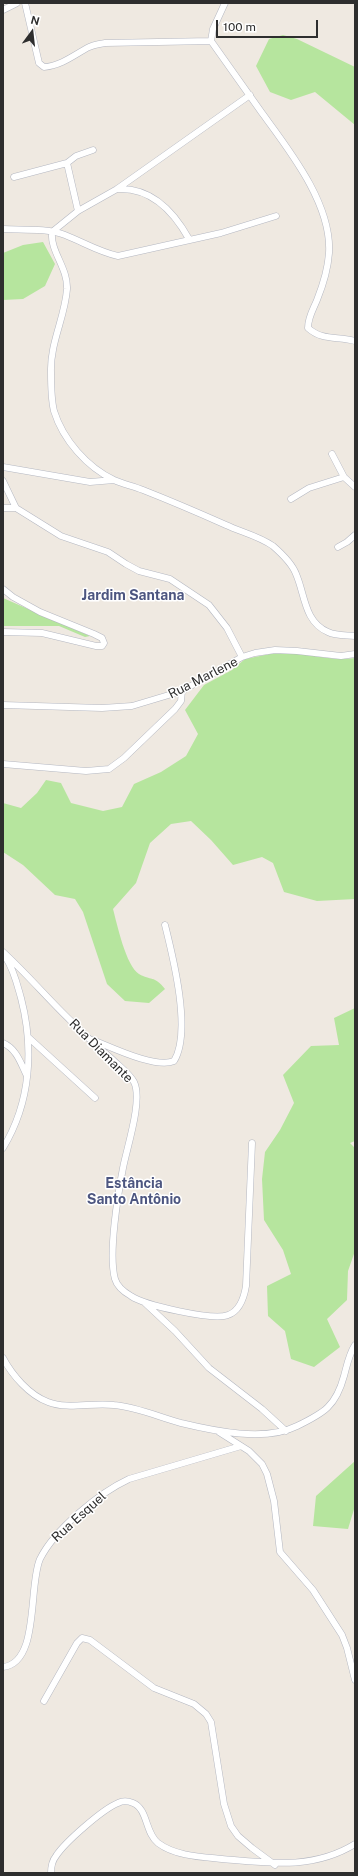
<!DOCTYPE html>
<meta charset="utf-8">
<style>
body{margin:0}
#map{position:relative;width:358px;height:1876px;overflow:hidden;background:#efe9e1;font-family:"Public Sans",sans-serif}
canvas{display:block}
.frame{position:absolute;inset:0;border:4px solid #2e2e2e;pointer-events:none}
.north{position:absolute;left:12px;top:12px;width:40px;height:40px;-webkit-text-stroke:3px #fff;paint-order:stroke;rotate:15deg;font-size:11px;font-weight:700;line-height:16px;text-align:center;color:#2e2e2e}
.north::after{content:'';display:block;margin:auto;width:14px;height:18px;background:#2e2e2e;clip-path:polygon(50% 0,100% 100%,50% 72%,0 100%)}
.scale{position:absolute;left:216px;top:20px;width:102px;height:18px;box-sizing:border-box;border:2px solid #2e2e2e;border-top:0;padding-left:5px;font-size:12px;line-height:14px;white-space:nowrap;color:#2e2e2e;-webkit-text-stroke:3px #fff;paint-order:stroke}
</style>
<div id="map">
<canvas width="358" height="1876"></canvas>
<div class="frame"></div>
<div class="north">N</div>
<div class="scale">100 m</div>
</div>
<script>
const g = document.querySelector('canvas').getContext('2d');
g.lineJoin = 'round';
function fillPath(path, color) { g.fillStyle = color; g.fill(path, 'evenodd'); }
function stroke(path, color, width, dash) { g.strokeStyle = color; g.lineWidth = width; g.lineCap = dash ? 'butt' : 'round'; g.setLineDash(dash || []); g.stroke(path); }
function write(font, color, halo, rows, align = 'center') {
  g.font = font + ' "Public Sans",sans-serif'; g.lineWidth = 3; g.setLineDash([]); g.textBaseline = 'middle'; g.strokeStyle = halo; g.fillStyle = color; for (const [text, x, y, turn = 0] of rows) {
    g.save(); g.translate(x, y); g.rotate((+turn || 0) * Math.PI / 180); g.textAlign = isNaN(turn) ? turn : align; if (halo) g.strokeText(text, 0, 0); g.fillText(text, 0, 0); g.restore();
  }
}
fillPath(new Path2D(`
 M283 35 297 39 355 67V125L315 92 291 100 270 92 256 66 269 39Z
 M43 242 55 264 45 286 23 299 3 300V253L23 245Z
 M3 598 90 636 85 637 59 626H3Z
 M280 652C306 652 329 662 355 658V899L317 901 284 892 273 863 262 857 233 865 211 840 191 821 171 824 150 843 136 883 113 909C117 924 126 966 139 974 151 981 154 975 165 989L149 1003 125 1001 107 984 83 912 75 899 55 895 23 865 3 852V803L21 808 37 793 46 780 61 783 71 803 103 811 122 807 134 784 161 772 186 756 198 734 185 710 204 685 232 670 245 659Z
 M355 1008V1141L350 1143 355 1148V1251L348 1271 347 1300 327 1319 340 1347 314 1367 291 1359 285 1331 268 1316 267 1286 291 1274 283 1250 264 1220 262 1179 265 1152 280 1130 294 1103 283 1075 311 1046 339 1045 334 1018Z
 M355 1461V1506L348 1529 313 1526 316 1496Z`), '#b6e59e');
const minor = new Path2D(`
 M25 3 39 63 44 67C60 66 73 56 87 48 92 45 99 44 105 43L211 41
 M225 3 213 29 211 41C228 65 245 89 262 113 289 150 332 204 329 253 328 268 323 285 317 300 313 310 308 317 308 328 322 341 338 336 355 341
 M3 10 17 3
 M67 163 76 156 93 150
 M14 177 67 163 78 211
 M117 189C151 187 173 210 189 239
 M3 229C23 230 47 228 65 235 83 242 99 252 118 256L221 233 276 216
 M52 232C50 251 68 268 67 289 65 317 50 343 51 372 51 384 51 399 54 411 63 440 87 467 114 480 123 484 133 486 143 490 171 501 199 513 226 525 241 532 259 536 273 546 281 553 292 563 296 574 305 594 304 622 328 632 336 636 347 635 355 636
 M52 232 78 211 117 189 250 95
 M332 454 344 477 355 487
 M3 467 90 482 114 480
 M3 481 16 508 61 536 108 552 126 564 139 571 170 579 209 605 227 628 242 657
 M291 499 309 488 344 477
 M3 508H16
 M338 547 347 542 355 535
 M3 589 13 597 40 612 94 634 102 638 104 643 102 646H96L42 633 3 632
 M3 705 102 708 132 706 182 691 242 657 255 653 275 650 297 651 341 656 355 654
 M3 764 86 771 109 769 124 758 175 709 181 701 182 691
 M3 952C27 974 48 999 71 1021 84 1035 99 1048 113 1060 120 1067 129 1073 134 1082 143 1100 127 1147 123 1168 118 1194 108 1254 115 1279 117 1286 124 1292 131 1296 144 1305 213 1321 228 1315 240 1311 244 1298 246 1286L252 1143
 M28 1037 95 1098
 M93 1040C111 1047 156 1069 174 1061 192 1032 173 957 165 925
 M3 1043C17 1049 21 1064 27 1076
 M3 1148C31 1102 34 1048 21 998 17 984 14 970 6 958
 M145 1303 175 1331 209 1368 262 1409 286 1431
 M3 1358C12 1375 29 1395 48 1402 68 1410 92 1402 114 1405 137 1407 159 1417 181 1423 214 1431 265 1442 297 1426 324 1413 336 1406 344 1376 347 1365 349 1354 355 1345
 M219 1432 249 1451 262 1464 267 1474 274 1501 280 1552 313 1590 342 1635 347 1648 355 1680
 M3 1667C40 1663 28 1586 40 1559 55 1529 99 1493 129 1479L241 1446
 M44 1701 77 1643 82 1638 90 1640 154 1688 194 1704 206 1714 211 1722 224 1804 231 1826 238 1836 252 1848 275 1865
 M51 1873C51 1867 52 1861 56 1856 65 1842 103 1809 118 1803 122 1801 128 1801 133 1803 148 1809 145 1833 158 1843 175 1856 202 1857 222 1859 268 1863 313 1870 355 1844`);
stroke(minor, '#b4b7c1', 7);
stroke(minor, '#fff', 6);
write('13px', '#2e2e2e', '#fff', [
 ["Rua Marlene",203,678,-27],
 ["Rua Diamante",101,1051,45],
 ["Rua Esquel",79,1517,-42]
]);
write('bold 14px', '#4d5680', '#fff', [
 ["Jardim Santana",133,596],
 ["Estância",134,1184],
 ["Santo Antônio",134,1200]
]);
</script>
